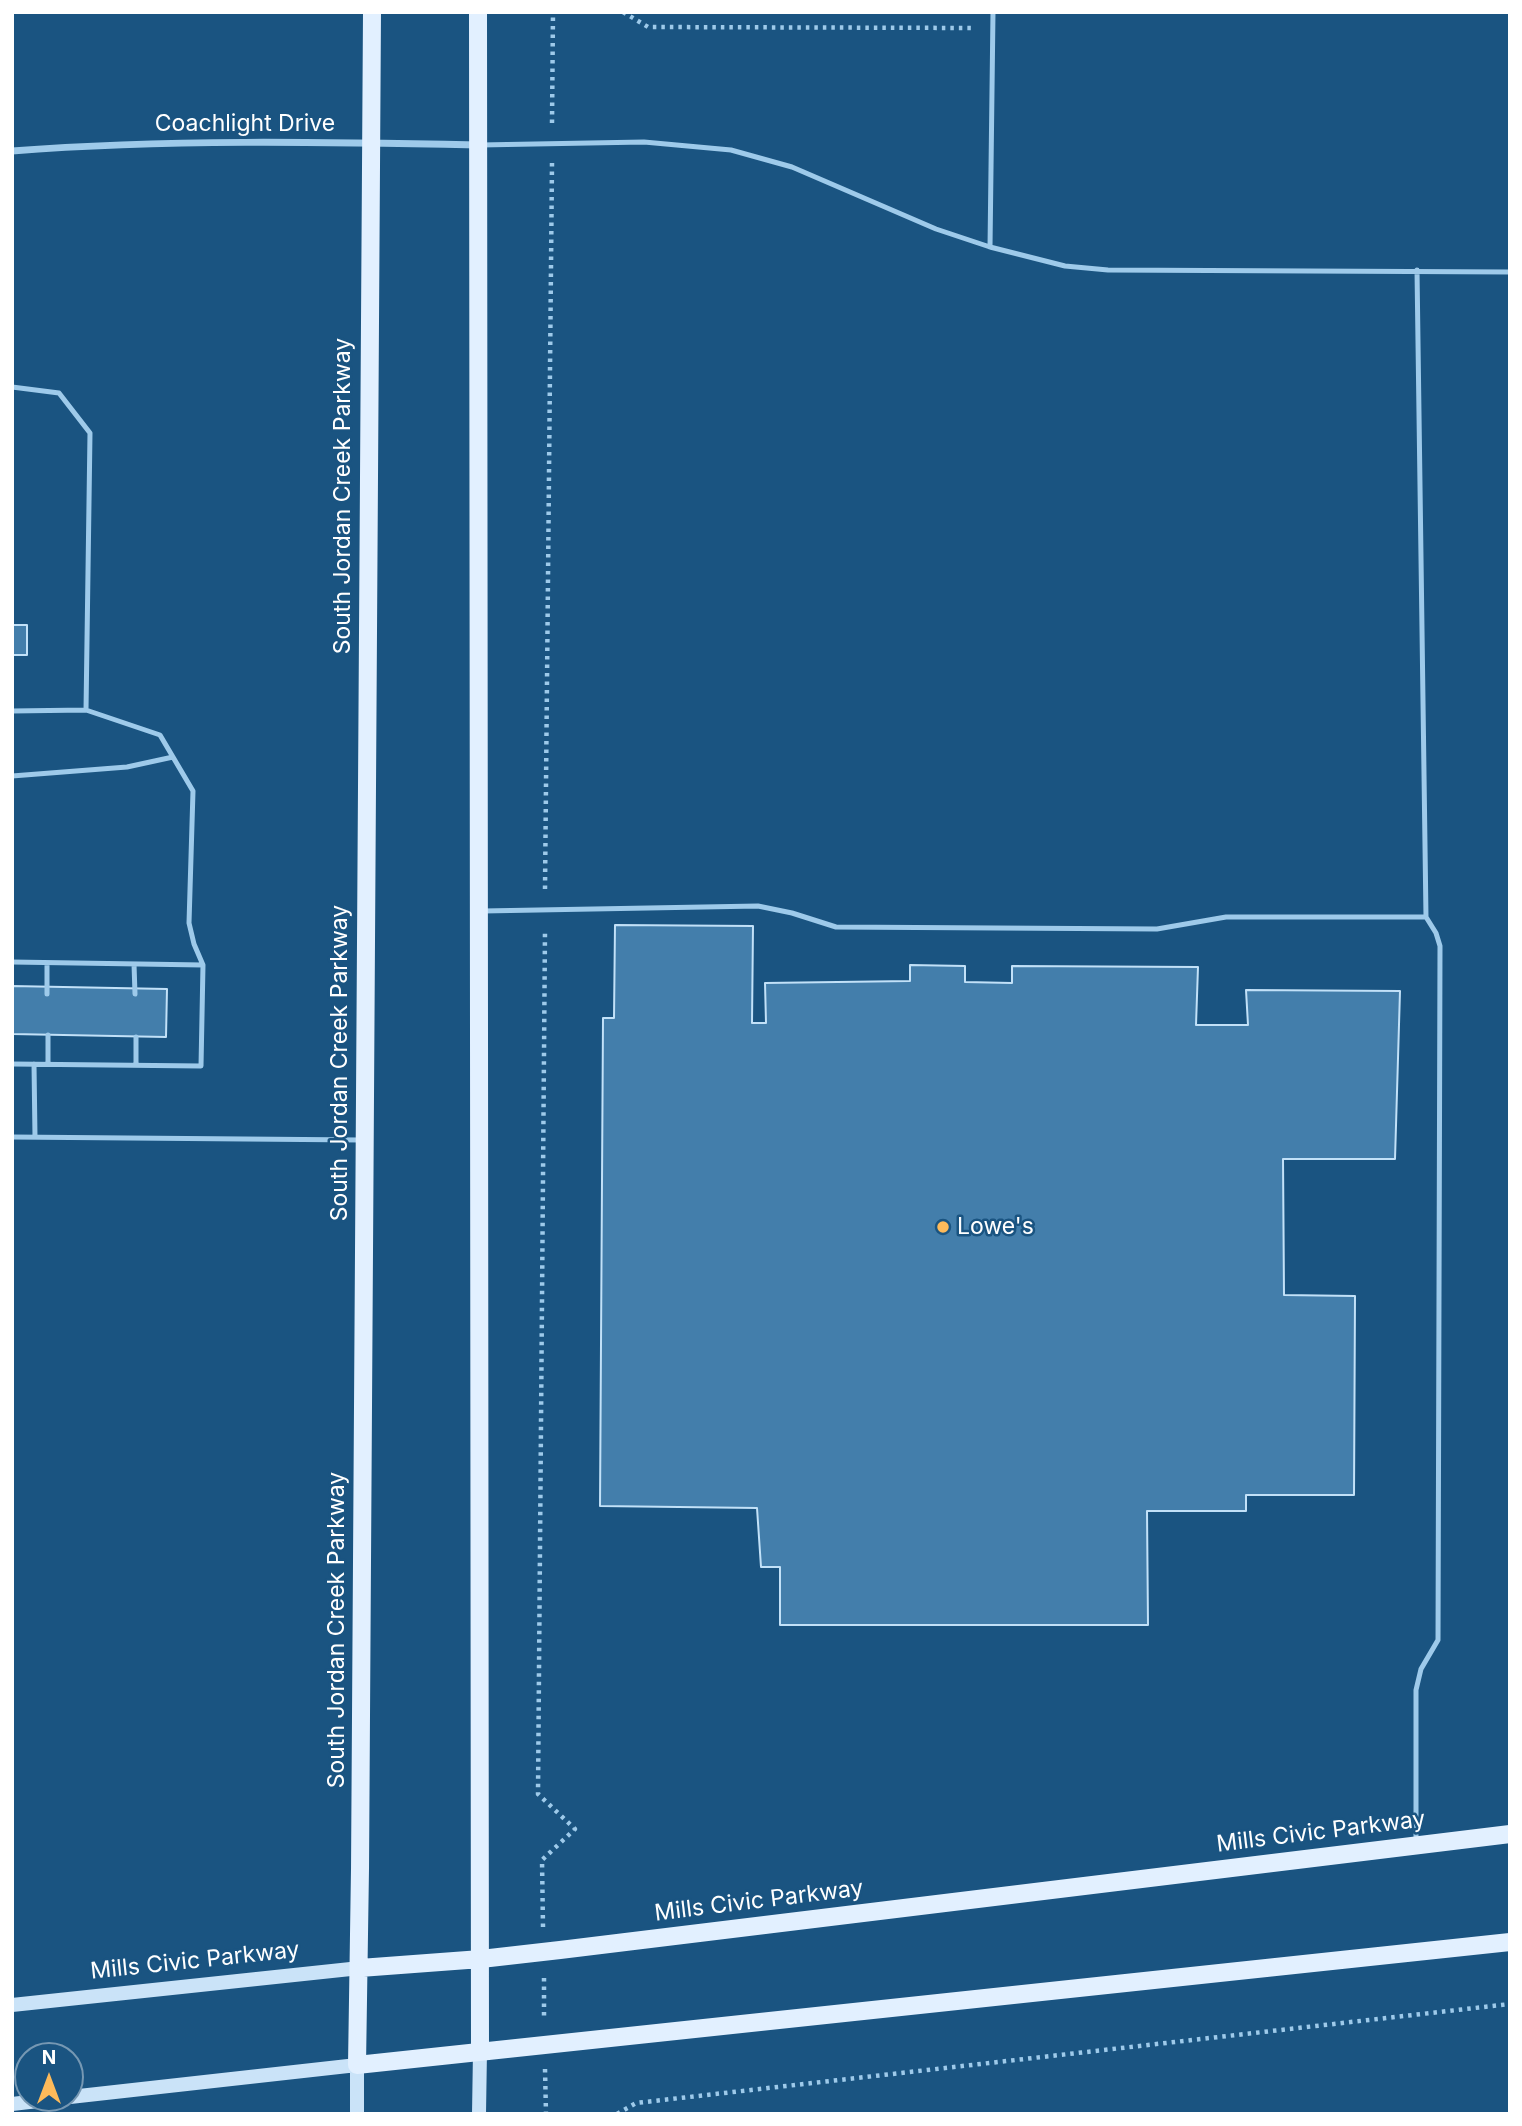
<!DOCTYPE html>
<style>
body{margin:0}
#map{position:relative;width:1522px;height:2126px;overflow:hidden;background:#1a5481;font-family:Inter,sans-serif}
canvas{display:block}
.frame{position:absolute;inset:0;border:14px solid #fff;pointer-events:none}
.north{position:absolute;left:14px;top:2042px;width:70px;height:70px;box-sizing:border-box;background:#1a5481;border:2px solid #7698b3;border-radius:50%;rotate:0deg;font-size:19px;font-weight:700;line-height:28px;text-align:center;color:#fff}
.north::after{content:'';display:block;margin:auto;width:24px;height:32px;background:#fdba5a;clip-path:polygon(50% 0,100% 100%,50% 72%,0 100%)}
</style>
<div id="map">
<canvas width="1522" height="2126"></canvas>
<div class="frame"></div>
<div class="north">N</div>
</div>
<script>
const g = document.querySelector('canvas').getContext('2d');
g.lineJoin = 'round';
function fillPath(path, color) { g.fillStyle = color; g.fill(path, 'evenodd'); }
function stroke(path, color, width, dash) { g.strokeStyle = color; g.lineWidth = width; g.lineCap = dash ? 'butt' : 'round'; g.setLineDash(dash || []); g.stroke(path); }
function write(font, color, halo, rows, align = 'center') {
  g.font = font + ' Inter,sans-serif'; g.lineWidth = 5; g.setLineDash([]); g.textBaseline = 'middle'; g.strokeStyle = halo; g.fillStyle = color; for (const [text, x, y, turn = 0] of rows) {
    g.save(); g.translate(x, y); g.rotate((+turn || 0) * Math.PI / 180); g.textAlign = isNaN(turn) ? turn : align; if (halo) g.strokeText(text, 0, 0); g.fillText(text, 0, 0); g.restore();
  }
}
const building = new Path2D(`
 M12 455 13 625H27V655H12Z
 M615 925 753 926 752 1023H766L765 983 910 981V965L965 966V982L1012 983V966L1198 967 1196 1025H1248L1246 990 1400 991 1395 1159H1283L1284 1295 1355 1296 1354 1495H1246V1511H1147L1148 1625H780V1567H761L757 1508 600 1506 603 1018H614Z
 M12 986 167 989 166 1037 12 1034Z`);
fillPath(building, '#437eab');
stroke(building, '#c2e1f8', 2);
stroke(new Path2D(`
 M623 12 648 27 975 28
 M552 123 553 12
 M545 889 552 163
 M543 1927 542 1860 575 1829 538 1794 545 930
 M544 1978V2018
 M545 2069 546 2114
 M617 2114 636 2103 1510 2004`), '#9ecaea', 4.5, [3.5, 5]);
stroke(new Path2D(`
 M480 145 644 142 731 150 792 167 936 229 990 247 1065 266 1108 270 1510 272
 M990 247 993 12
 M12 387 59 393 90 433 86 710 12 711
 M12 776 127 767 173 757
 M483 911 758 906 792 913 836 927 1157 929 1226 917H1426
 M12 962 203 965
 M47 963V994
 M134 964 135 994
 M48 1035V1064
 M136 1037V1065
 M12 1064 201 1066 203 965 194 944 189 923 193 791 160 735 86 710
 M34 1064 35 1137
 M12 1137 361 1140
 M1416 1844V1690L1421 1669 1438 1640 1440 946 1436 933 1426 917 1417 270`), '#9ecaea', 5);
stroke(new Path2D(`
 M12 151C167 139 323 142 478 145`), '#9ecaea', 7);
stroke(new Path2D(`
 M12 2005 360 1968
 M70 2097 357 2065V2114
 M12 2104 64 2098
 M479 2114 480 2051`), '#cae3f8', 14);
stroke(new Path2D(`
 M372 12 360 1869 357 2065 1510 1942
 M478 12 480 2051
 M360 1968 481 1959 560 1950 1510 1834`), '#e2f0ff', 18);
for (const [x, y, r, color] of [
 [943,1227,7,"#fdba5a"]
]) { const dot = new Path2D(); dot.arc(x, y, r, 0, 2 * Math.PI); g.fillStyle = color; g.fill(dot); stroke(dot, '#1a5481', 2.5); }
write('23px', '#fff', '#1a5481', [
 ["Coachlight Drive",245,124],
 ["South Jordan Creek Parkway",343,496,-90],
 ["South Jordan Creek Parkway",340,1063,-90],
 ["South Jordan Creek Parkway",337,1630,-90],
 ["Mills Civic Parkway",1321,1832,-7],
 ["Mills Civic Parkway",759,1901,-7],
 ["Mills Civic Parkway",195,1961,-6]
]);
write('23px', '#fff', '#1a5481', [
 ["Lowe's",957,1227]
], 'left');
</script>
